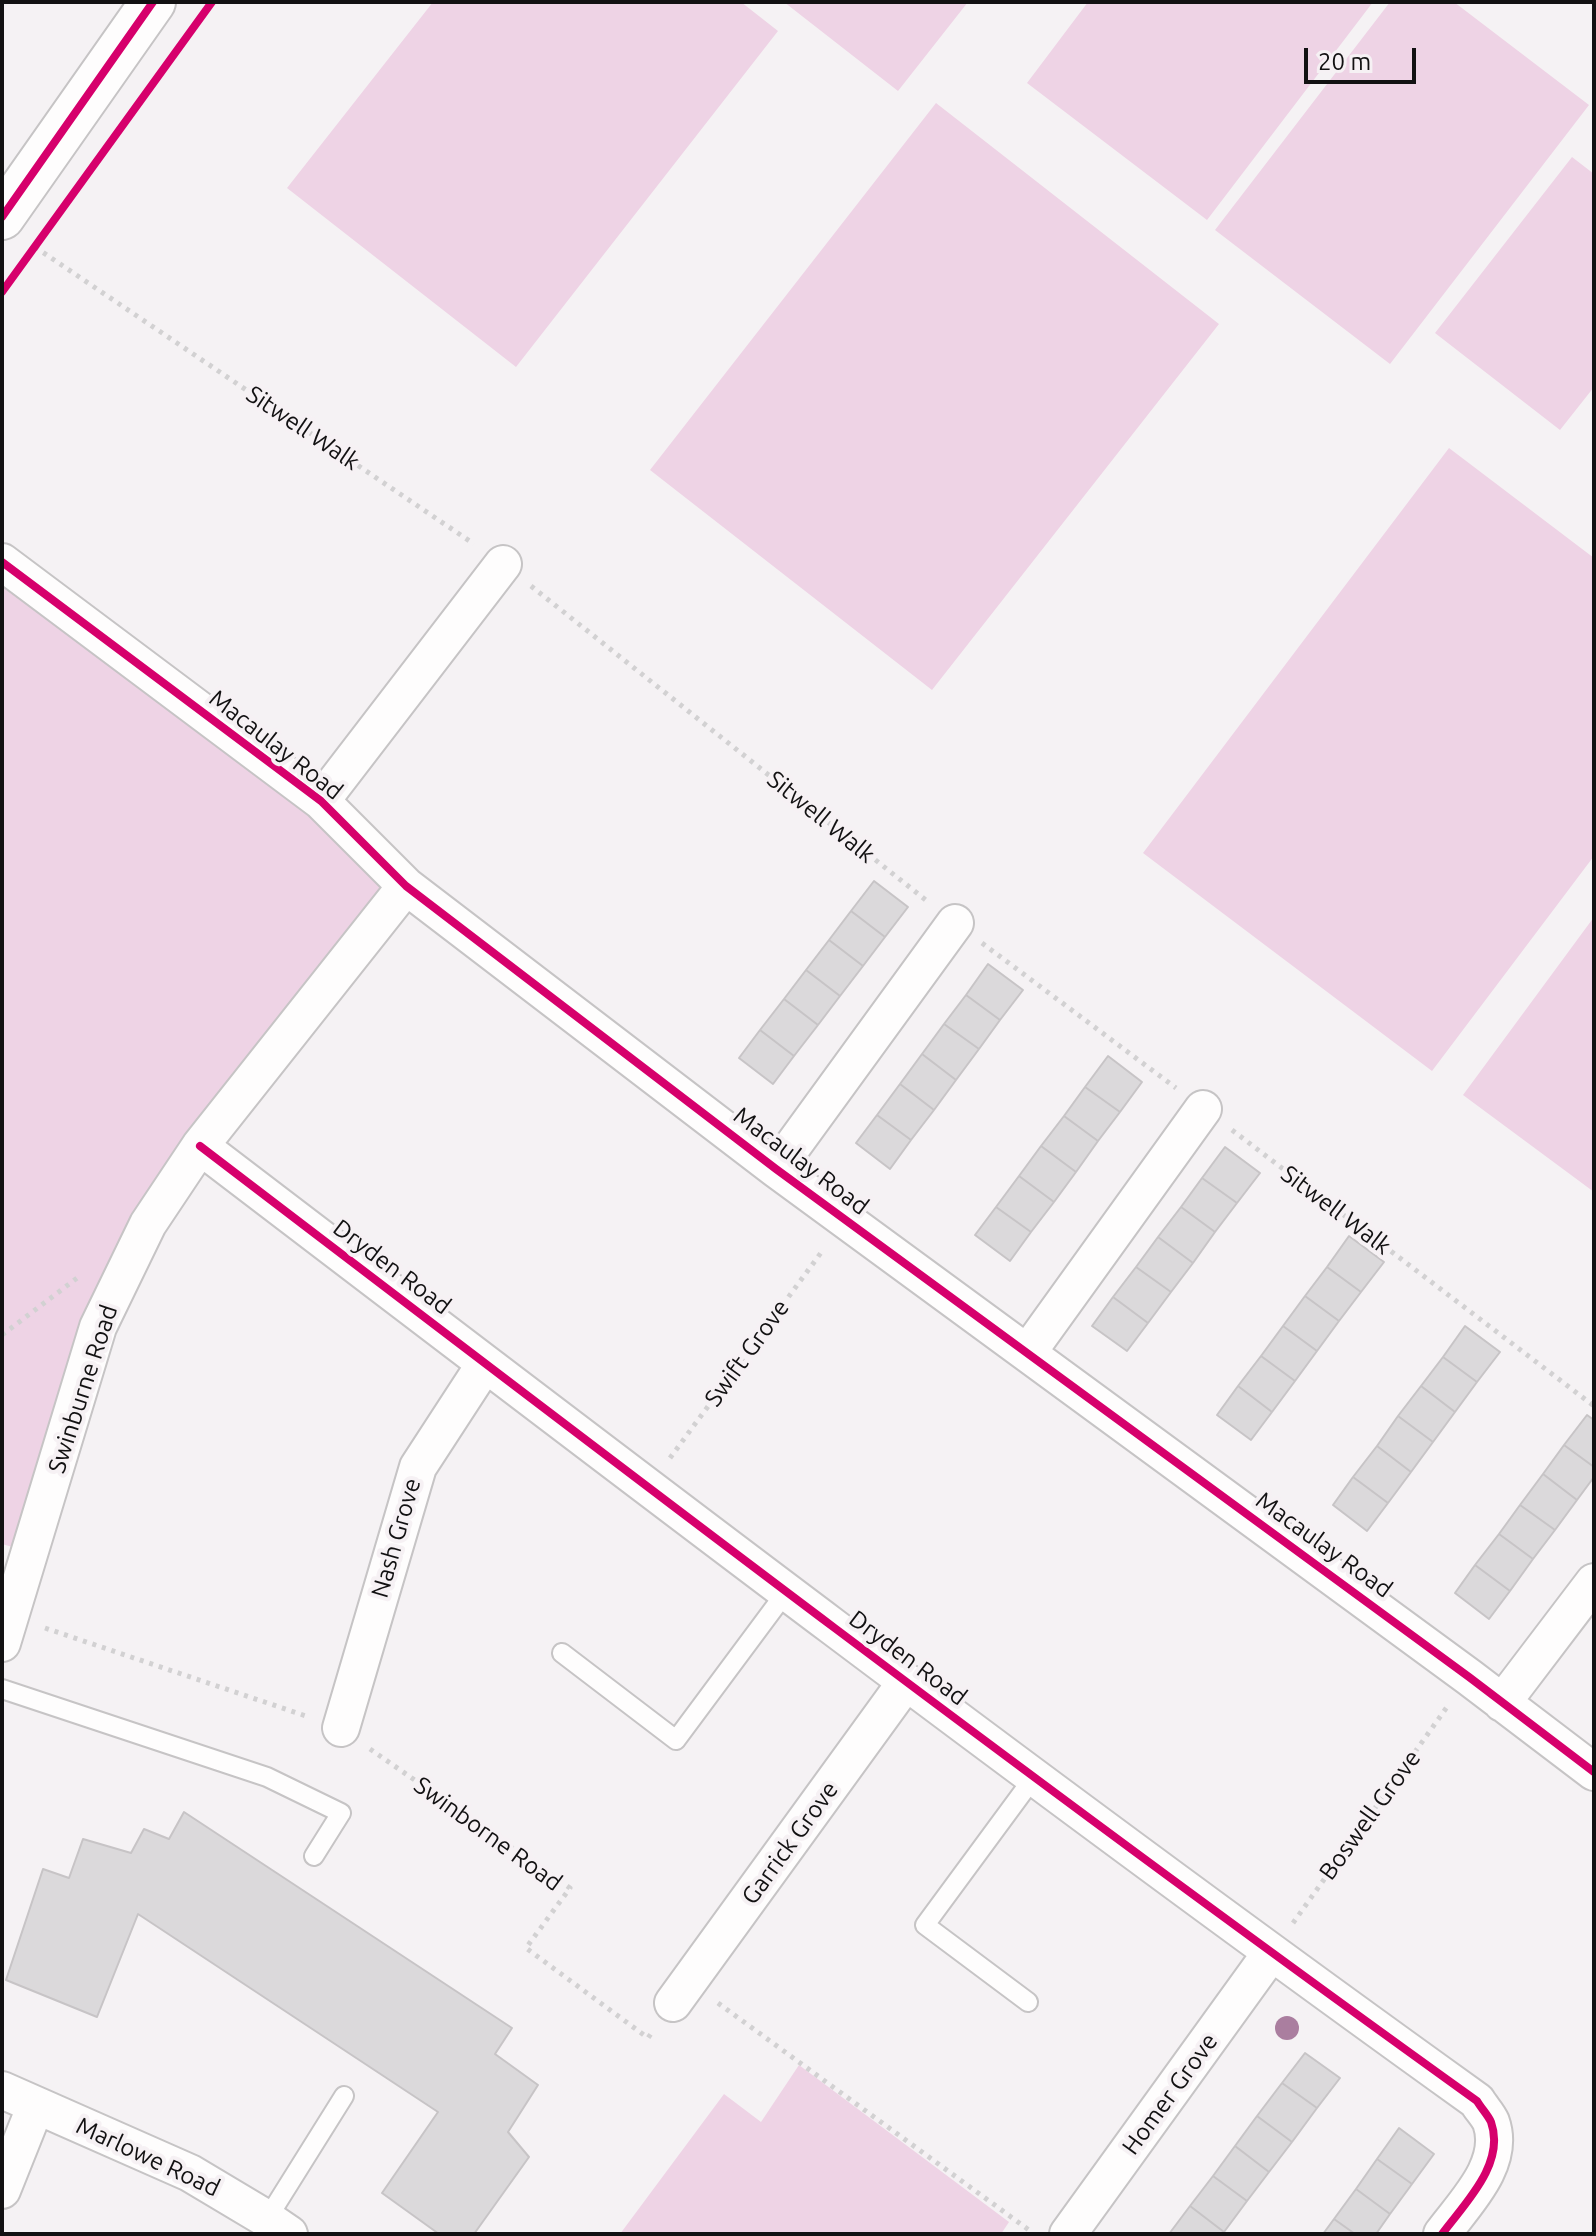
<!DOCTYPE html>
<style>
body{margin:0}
#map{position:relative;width:1596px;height:2236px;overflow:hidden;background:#f5f2f4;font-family:Ubuntu,sans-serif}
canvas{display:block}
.frame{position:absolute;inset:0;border:4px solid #121112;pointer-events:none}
.scale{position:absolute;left:1304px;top:48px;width:112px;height:36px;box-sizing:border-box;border:4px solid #121112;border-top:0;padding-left:10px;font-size:24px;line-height:28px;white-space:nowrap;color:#121112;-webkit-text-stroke:6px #f6f1f4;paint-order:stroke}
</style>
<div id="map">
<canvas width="1596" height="2236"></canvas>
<div class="frame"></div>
<div class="scale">20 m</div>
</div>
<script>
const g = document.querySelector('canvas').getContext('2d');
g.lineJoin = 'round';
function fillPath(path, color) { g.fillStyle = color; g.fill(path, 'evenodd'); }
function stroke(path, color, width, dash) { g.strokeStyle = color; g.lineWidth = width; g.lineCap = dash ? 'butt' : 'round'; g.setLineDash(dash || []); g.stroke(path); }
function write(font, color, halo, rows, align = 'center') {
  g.font = font + ' Ubuntu,sans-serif'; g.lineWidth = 8; g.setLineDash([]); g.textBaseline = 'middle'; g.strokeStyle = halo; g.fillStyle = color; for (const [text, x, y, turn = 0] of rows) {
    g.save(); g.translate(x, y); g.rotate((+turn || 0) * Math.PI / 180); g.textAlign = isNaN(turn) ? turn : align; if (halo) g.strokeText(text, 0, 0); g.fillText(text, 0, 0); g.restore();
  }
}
fillPath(new Path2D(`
 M433 2H741L778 31 516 367 287 188Z
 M784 2H968L898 91Z
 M1088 2H1373L1207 220 1027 83Z
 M1390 2H1454L1589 105 1390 364 1215 230Z
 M936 103 1219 324 932 690 650 470Z
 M1572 157 1594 174V387L1560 430 1435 333Z
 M1449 448 1594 558V856L1432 1071 1143 853Z
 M2 562 406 886 200 1146 98 1327 30 1552 2 1544Z
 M1594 917V1192L1463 1095Z
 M799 2065 1009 2222 1001 2234H620L724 2094 761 2122Z`), '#eed3e5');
const building = new Path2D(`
 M874 881 908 907 885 937 851 911Z
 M851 911 885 937 863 966 829 940Z
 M829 940 863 966 840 996 806 970Z
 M988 964 1023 990 1000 1020 966 995Z
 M806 970 840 996 818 1025 784 999Z
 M966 995 1000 1020 979 1049 944 1024Z
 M784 999 818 1025 794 1056 760 1030Z
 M944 1024 979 1049 956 1080 922 1054Z
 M760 1030 794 1056 773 1084 739 1058Z
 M922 1054 956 1080 934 1110 900 1084Z
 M1108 1056 1142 1082 1120 1112 1085 1087Z
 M900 1084 934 1110 911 1140 877 1115Z
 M1085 1087 1120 1112 1098 1141 1064 1116Z
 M877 1115 911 1140 890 1169 856 1143Z
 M1064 1116 1098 1141 1076 1172 1041 1146Z
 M1041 1146 1076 1172 1054 1202 1019 1176Z
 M1225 1147 1260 1173 1237 1203 1202 1178Z
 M1019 1176 1054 1202 1031 1232 996 1207Z
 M1202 1178 1237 1203 1215 1232 1181 1207Z
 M996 1207 1031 1232 1010 1261 975 1235Z
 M1181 1207 1215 1232 1193 1263 1158 1237Z
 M1349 1236 1384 1262 1361 1292 1327 1267Z
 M1158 1237 1193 1263 1171 1292 1136 1267Z
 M1136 1267 1171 1292 1148 1323 1113 1297Z
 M1327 1267 1361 1292 1339 1321 1305 1296Z
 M1305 1296 1339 1321 1317 1351 1283 1326Z
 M1113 1297 1148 1323 1127 1351 1092 1326Z
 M1283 1326 1317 1351 1295 1381 1261 1356Z
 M1465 1326 1500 1352 1477 1382 1443 1357Z
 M1261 1356 1295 1381 1272 1412 1238 1386Z
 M1443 1357 1477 1382 1455 1412 1421 1386Z
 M1238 1386 1272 1412 1251 1440 1217 1415Z
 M1421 1386 1455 1412 1433 1442 1398 1416Z
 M1587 1415 1594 1420V1467L1564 1445Z
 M1398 1416 1433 1442 1411 1472 1377 1446Z
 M1564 1445 1594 1467V1477L1577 1500 1543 1474Z
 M1377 1446 1411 1472 1388 1503 1353 1477Z
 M1543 1474 1577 1500 1555 1530 1520 1505Z
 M1353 1477 1388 1503 1367 1531 1333 1505Z
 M1520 1505 1555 1530 1533 1559 1499 1534Z
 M1499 1534 1533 1559 1510 1591 1475 1565Z
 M1475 1565 1510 1591 1489 1619 1455 1593Z
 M184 1812 512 2028 495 2054 538 2085 508 2132 529 2157 474 2234H439L382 2193 438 2112 138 1914 97 2017 6 1980 43 1869 69 1878 83 1839 131 1853 144 1829 169 1839Z
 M1305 2053 1340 2078 1317 2108 1282 2083Z
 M1282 2083 1317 2108 1292 2142 1257 2116Z
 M1257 2116 1292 2142 1269 2172 1235 2146Z
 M1399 2128 1434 2154 1412 2184 1377 2159Z
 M1235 2146 1269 2172 1247 2201 1213 2176Z
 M1377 2159 1412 2184 1390 2214 1356 2189Z
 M1213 2176 1247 2201 1224 2232 1190 2206Z
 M1356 2189 1390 2214 1376 2234H1355L1334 2219Z
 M1190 2206 1224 2232 1223 2234H1169Z
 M1334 2219 1355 2234H1323Z`);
fillPath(building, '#dbd9db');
stroke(building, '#c7c4c6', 2);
const lane = new Path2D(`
 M562 1653 676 1740 786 1592
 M2 1689 267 1777 341 1813 314 1856
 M1028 2002 925 1925 1034 1777
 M267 2219 344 2096`);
const street = new Path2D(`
 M2 562 321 801 406 886 776 1169 1469 1677 1594 1772
 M321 801 503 564
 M200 1146C623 1469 1045 1791 1477 2101 1481 2108 1488 2115 1491 2122 1506 2164 1464 2204 1442 2234
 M776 1169 955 923
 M1028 1352 1203 1109
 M2 1643 98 1327 148 1224 200 1146 406 886
 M1502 1703 1594 1582
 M341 1728 418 1467 485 1364
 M673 2003 906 1682
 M2 2090 190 2173 267 2219 289 2234
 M2 2190 36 2105
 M1068 2234 1271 1953`);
const secondary = new Path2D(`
 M2 217 153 2`);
stroke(lane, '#c6c4c5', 22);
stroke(street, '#c6c4c5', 40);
stroke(secondary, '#c6c4c5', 48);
stroke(new Path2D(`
 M35 247 474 544
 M531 586 927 901
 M982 943 1176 1088
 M1232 1130 1594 1406
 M2 1335 81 1275
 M670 1458 823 1250
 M45 1628 309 1717
 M370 1749 570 1888 526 1948 648 2038 653 2031
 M1293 1923 1447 1707
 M718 2003 1033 2233`), '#d2d1d2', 5, [4, 6]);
stroke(lane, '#fefdfd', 18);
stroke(street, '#fefdfd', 36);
stroke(secondary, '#fefdfd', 44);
stroke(new Path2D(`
 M2 217 153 2
 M2 292 212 2
 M2 562 321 801 406 886 776 1169 1469 1677 1594 1772
 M200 1146C623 1469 1045 1791 1477 2101 1481 2108 1488 2115 1491 2122 1506 2164 1464 2204 1442 2234`), '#d6006c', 8);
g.fillStyle = '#aa7e9f';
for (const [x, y] of [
 [1287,2028]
]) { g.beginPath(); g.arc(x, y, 12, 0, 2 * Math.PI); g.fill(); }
write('24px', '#121112', '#f6f1f4', [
 ["Sitwell Walk",303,428,34],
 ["Macaulay Road",276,745,38],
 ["Sitwell Walk",821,817,39],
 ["Macaulay Road",801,1161,37],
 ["Sitwell Walk",1336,1210,37],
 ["Dryden Road",392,1267,37],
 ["Swift Grove",747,1353,-54],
 ["Swinburne Road",83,1389,-72],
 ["Nash Grove",396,1538,-74],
 ["Macaulay Road",1324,1545,36],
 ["Dryden Road",908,1658,37],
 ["Boswell Grove",1370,1815,-54],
 ["Swinborne Road",488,1834,36],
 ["Garrick Grove",790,1843,-54],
 ["Homer Grove",1170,2094,-54],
 ["Marlowe Road",148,2157,25]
]);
</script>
